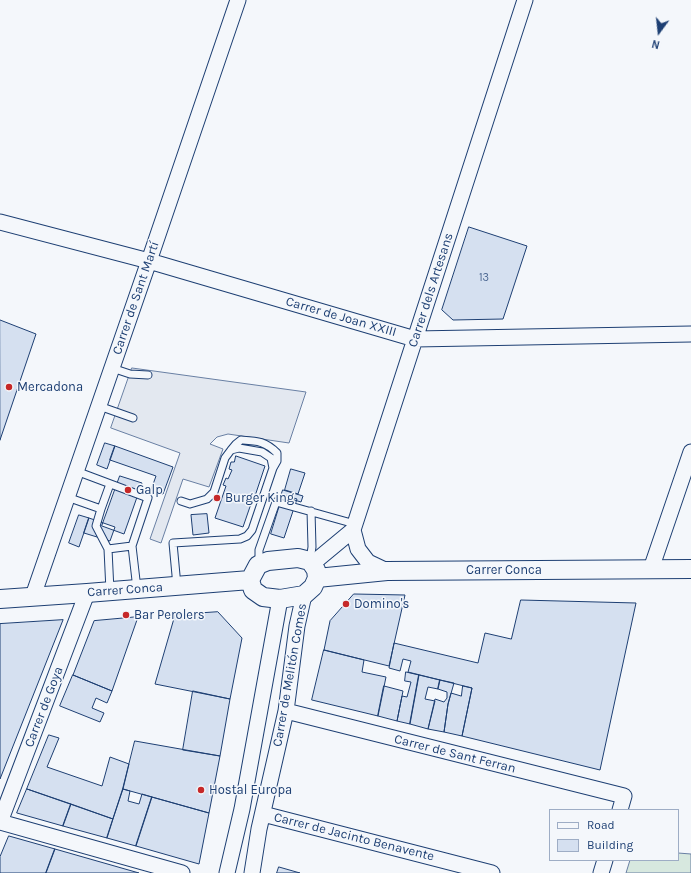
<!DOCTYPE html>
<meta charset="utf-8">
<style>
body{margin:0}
#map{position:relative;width:691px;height:873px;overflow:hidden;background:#f4f7fb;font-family:Karla,sans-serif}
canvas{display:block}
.legend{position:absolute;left:549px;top:809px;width:130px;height:52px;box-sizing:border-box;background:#f4f7fb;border:1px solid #9eadc5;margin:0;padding:5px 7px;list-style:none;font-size:12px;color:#1d3f73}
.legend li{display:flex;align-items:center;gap:8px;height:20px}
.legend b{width:20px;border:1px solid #9eadc5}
.north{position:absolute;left:639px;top:12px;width:40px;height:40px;-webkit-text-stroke:3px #f4f7fb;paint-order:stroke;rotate:195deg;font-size:11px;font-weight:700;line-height:16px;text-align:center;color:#1d3f73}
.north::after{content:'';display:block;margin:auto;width:14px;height:18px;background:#1d3f73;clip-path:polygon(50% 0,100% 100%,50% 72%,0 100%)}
</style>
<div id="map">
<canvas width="691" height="873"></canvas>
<ul class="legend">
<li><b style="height:5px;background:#f4f7fb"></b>Road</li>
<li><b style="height:11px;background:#d5e0f0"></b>Building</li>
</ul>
<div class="north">N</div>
</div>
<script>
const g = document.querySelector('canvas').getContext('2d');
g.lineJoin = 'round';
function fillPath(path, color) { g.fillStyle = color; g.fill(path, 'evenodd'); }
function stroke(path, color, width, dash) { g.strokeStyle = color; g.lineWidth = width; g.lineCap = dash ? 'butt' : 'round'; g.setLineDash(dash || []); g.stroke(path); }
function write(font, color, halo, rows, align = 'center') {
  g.font = font + ' Karla,sans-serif'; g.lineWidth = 3; g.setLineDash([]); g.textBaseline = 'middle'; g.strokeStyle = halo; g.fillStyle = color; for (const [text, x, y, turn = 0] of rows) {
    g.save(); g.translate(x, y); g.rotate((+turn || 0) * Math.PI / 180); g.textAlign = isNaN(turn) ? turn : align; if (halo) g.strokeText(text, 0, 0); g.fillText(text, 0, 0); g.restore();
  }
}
const green = new Path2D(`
 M678 853 691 854V873H626L630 860H678Z`);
fillPath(green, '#d7e8df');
stroke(green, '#687fa3', 1);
const parking = new Path2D(`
 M132 368 306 392 289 443 228 434 217 437 210 444 223 449 209 487 183 479 161 543 150 539 180 453 111 428Z`);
fillPath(parking, '#e3e8f0');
stroke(parking, '#687fa3', 1);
const building = new Path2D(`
 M469 227 527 246 503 319 453 320 442 310Z
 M0 320 36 334 0 440Z
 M105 443 115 446 107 469 97 465Z
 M115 446 173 467 163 494 151 490 156 476 110 460Z
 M236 456 265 466 255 496 254 495 243 527 215 518 226 486 223 485 226 478 228 479 232 470 229 469 231 462H234Z
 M291 469 305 473 298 494 285 490Z
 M120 476 142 483 124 534 102 526Z
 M283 490 303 496 301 502 281 496Z
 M283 495 297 499 284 538 271 534Z
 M207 514 209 533 193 535 191 515Z
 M79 515 89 518 79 547 69 543Z
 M89 518 115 527 110 541 84 533Z
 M354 594 405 595 389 666 324 650 330 621Z
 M521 600 636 603 600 770 462 736 472 688 408 672 411 661 403 659 400 671 389 668 394 643 478 663 485 633 511 639Z
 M218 612 242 638 230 699 155 684 175 615Z
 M138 617 112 691 73 675 94 621Z
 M63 620 0 779V624Z
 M324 650 364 660 362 672 386 677 378 716 312 700Z
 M406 672 419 675 410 724 397 721 402 696 407 697 411 682 405 681Z
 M73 675 112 691 107 703 96 698 92 708 104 713 100 722 60 706Z
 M419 675 440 680 438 689 428 687 425 699 435 701 428 729 410 724Z
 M440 680 454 683 448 704 444 732 428 729 435 699 444 702 447 698V692L438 689Z
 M384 686 403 691 397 721 378 716Z
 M463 686 472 688 462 736 444 732 448 704 451 693 461 696Z
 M193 691 230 699 220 756 183 750Z
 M49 735 59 738 47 767 102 786 110 757 129 764 123 789 113 819 27 789Z
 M135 741 220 756 209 813 123 789Z
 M27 789 71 804 63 826 17 813Z
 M123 789 130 791 128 801 139 804 142 794 152 797 136 846 107 838Z
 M152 797 209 813 199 864 136 846Z
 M71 804 113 819 107 838 63 826Z
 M9 836 55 849 46 873H0V857Z
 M55 849 139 873H46Z
 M279 867 300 873H277Z`);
fillPath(building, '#d5e0f0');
stroke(building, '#1d3f73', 1);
const service = new Path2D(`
 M112 368 130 374 148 375
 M99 406 133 418
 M231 450 236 444 241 440C257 441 265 441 277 453V461L273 468
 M76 471 148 498 132 546 137 589
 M67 497 101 509 96 526 108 549 110 591
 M101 509 110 484
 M108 549 132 546
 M310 560 312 547 311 511
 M259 564V550L276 502 355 524
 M177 586 173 543 240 539 247 536 252 530 273 468 271 458 262 452 239 448 231 450 225 458 214 492 207 499 190 504 181 501`);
const minor = new Path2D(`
 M0 222 149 261 415 339 691 334
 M353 530 358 549 368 562 387 571
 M312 564 353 530 525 0
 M651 569 691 452
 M33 596 149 261 238 0
 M286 711 624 796 620 810
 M263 814 492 873
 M0 822 87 593
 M0 822 182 873
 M227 873 242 809 280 599
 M252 873 259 829 286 711 297 626 304 595
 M601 873 605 860`);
const tertiary = new Path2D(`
 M298 558 310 561 316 570 317 578 313 587 304 595 280 599 263 597 253 590 250 580 258 565 268 561Z
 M317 578 387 571 691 569
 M0 599 87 593 250 580`);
stroke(service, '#1d3f73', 9);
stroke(minor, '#1d3f73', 17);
stroke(tertiary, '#1d3f73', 20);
stroke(service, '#f4f7fb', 7);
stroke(minor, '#f4f7fb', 15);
stroke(tertiary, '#f4f7fb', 18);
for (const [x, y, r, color] of [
 [9,387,4,"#c62828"],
 [128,490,4,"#c62828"],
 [217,498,4,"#c62828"],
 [346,604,4,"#c62828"],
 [126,615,4,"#c62828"],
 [201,790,4,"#c62828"]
]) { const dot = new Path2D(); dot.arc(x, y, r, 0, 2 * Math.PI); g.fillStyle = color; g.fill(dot); stroke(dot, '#f4f7fb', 1.5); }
write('11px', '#4b6792', null, [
 ["13",484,278]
]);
write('13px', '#1d3f73', '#f4f7fb', [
 ["Carrer dels Artesans",431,290,-72],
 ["Carrer de Sant Martí",136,298,-71],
 ["Carrer de Joan XXIII",341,317,16],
 ["Carrer Conca",504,570],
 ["Carrer Conca",125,590,-4],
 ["Carrer de Melitón Comes",290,675,-80],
 ["Carrer de Goya",44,707,-69],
 ["Carrer de Sant Ferran",455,754,14],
 ["Carrer de Jacinto Benavente",354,837,14]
]);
write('13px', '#1d3f73', '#f4f7fb', [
 ["Mercadona",17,387],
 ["Galp",136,490],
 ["Burger King",225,498],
 ["Domino's",354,604],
 ["Bar Perolers",134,615],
 ["Hostal Europa",209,790]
], 'left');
</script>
